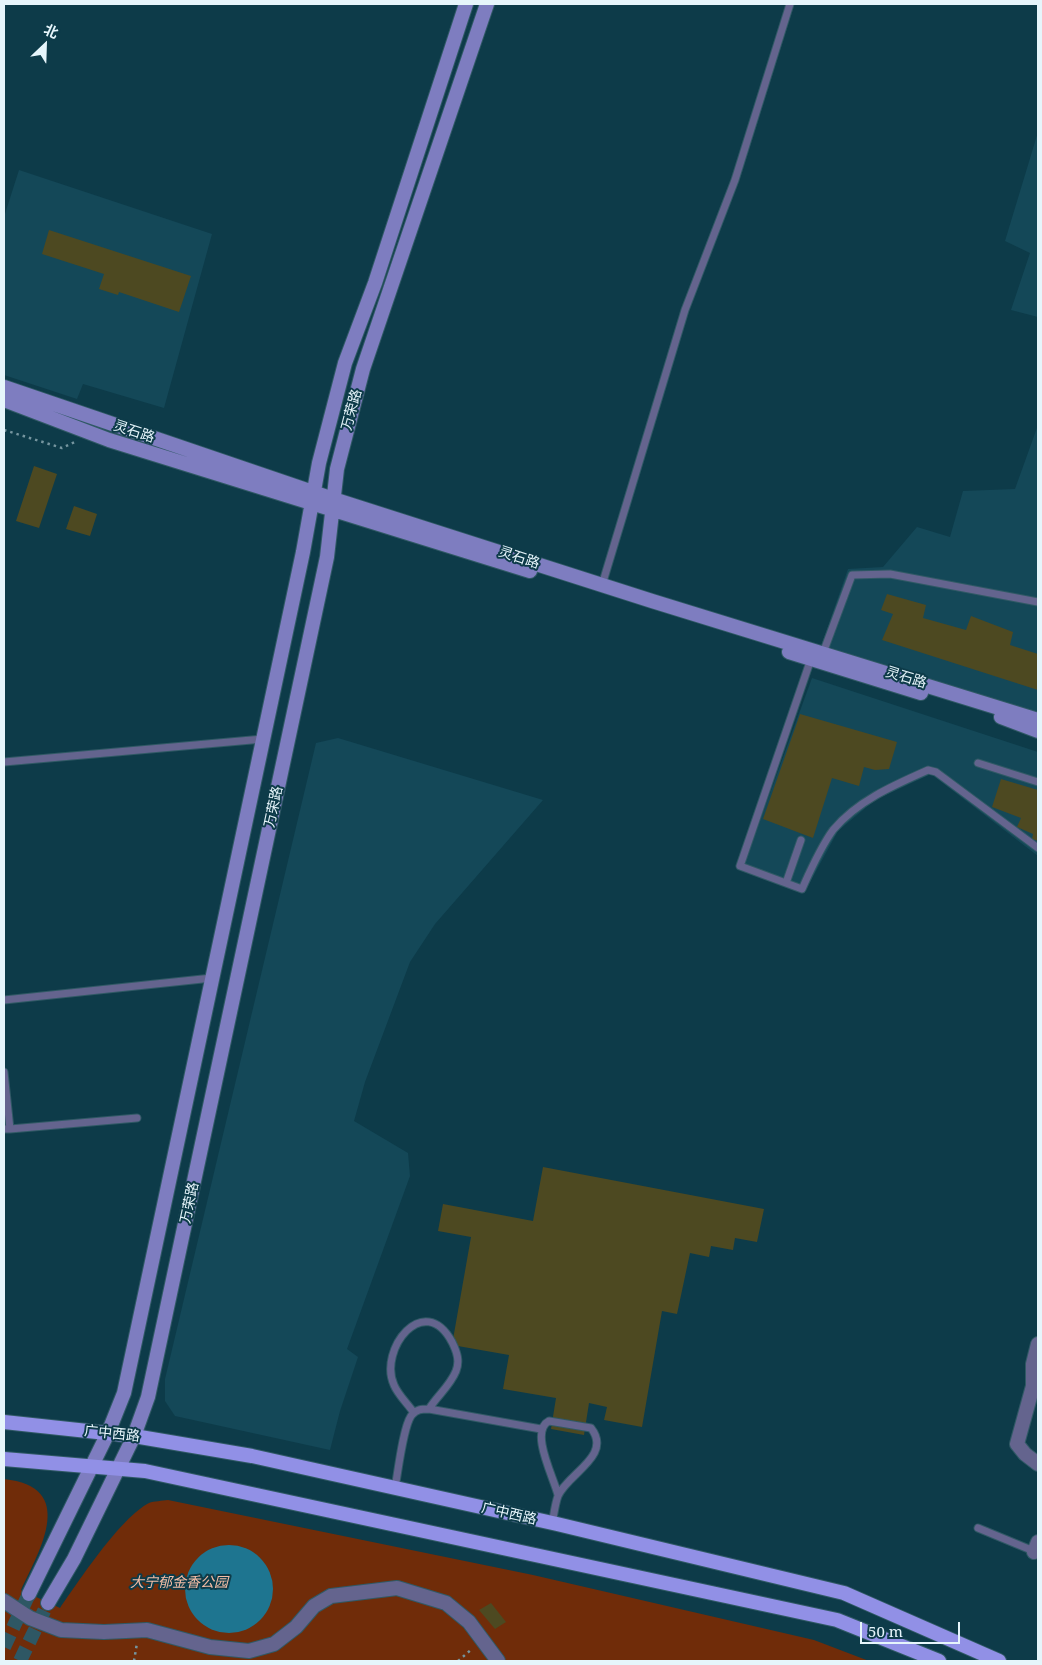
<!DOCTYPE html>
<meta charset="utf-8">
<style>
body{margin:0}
#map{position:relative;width:1042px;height:1665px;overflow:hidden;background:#0d3b49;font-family:"Noto Serif","Noto Sans SC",serif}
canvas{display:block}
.frame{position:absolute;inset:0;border:5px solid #e6f5fb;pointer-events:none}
.north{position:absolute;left:20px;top:20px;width:50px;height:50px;-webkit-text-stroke:4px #0d3b49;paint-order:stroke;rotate:24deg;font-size:14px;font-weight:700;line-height:20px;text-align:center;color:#e6f5fb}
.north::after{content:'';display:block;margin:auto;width:18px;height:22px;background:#e6f5fb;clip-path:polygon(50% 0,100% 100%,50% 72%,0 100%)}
.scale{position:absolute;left:860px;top:1622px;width:100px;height:22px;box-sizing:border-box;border:2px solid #e6f5fb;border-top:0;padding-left:6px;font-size:15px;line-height:18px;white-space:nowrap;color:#e6f5fb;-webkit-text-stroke:4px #0d3b49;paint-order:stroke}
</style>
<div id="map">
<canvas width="1042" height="1665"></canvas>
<div class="frame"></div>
<div class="north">北</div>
<div class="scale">50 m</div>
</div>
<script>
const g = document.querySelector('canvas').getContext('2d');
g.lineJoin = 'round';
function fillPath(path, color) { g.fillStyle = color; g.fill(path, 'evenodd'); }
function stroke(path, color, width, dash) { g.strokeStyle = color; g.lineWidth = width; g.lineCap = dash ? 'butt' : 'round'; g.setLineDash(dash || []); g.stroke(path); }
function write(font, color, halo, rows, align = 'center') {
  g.font = font + ' "Noto Serif","Noto Sans SC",serif'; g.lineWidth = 4; g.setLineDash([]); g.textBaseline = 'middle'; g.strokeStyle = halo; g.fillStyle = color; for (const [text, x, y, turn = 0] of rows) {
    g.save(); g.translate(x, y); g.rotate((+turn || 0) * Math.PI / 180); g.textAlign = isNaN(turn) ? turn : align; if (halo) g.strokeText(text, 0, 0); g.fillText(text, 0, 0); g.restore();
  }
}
fillPath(new Path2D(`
 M1038 132V317L1011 310 1030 253 1005 241Z
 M19 170 212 234 164 408 83 384 77 399 4 375V217Z
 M1038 425V716L821 646 848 569 883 567 917 527 950 537 963 491 1015 489Z
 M812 678 1038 752V856L931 774 875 800 838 831 804 893 742 870Z
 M338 738 543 800 435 924 410 962 365 1082 354 1121 408 1153 410 1176 347 1349 358 1357 340 1411 330 1450 175 1416 165 1401V1379L316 743Z`), '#144858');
fillPath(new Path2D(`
 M4 1479C77 1487 41 1548 21 1590L60 1608C79 1581 120 1518 149 1503 154 1501 162 1501 168 1500L533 1575 814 1640 869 1661H4Z`), '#702c09');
fillPath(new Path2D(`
 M185 1589a44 44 0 1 1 88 0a44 44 0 1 1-88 0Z`), '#1e7590');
fillPath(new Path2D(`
 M49 230 191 276 179 312 119 292 118 295 99 289 104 274 42 254Z
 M34 466 57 474 39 528 16 521Z
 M74 506 97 514 90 536 66 529Z
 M887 594 926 605 923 618 966 630 971 616 1013 632 1010 645 1038 654V690L882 640 893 614 881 610Z
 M800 714 897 742 889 769 875 770 864 767 859 786 832 778 813 838 763 819Z
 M1001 779 1038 790V841L1032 839 1033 834 1017 827 1021 818 992 807Z
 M543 1167 764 1209 757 1242 735 1238 733 1250 711 1246 709 1257 690 1253 677 1314 662 1311 642 1427 604 1420 607 1407 589 1403 584 1435 551 1429 556 1398 503 1389 509 1355 452 1345 471 1237 438 1231 443 1204 533 1221Z
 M491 1603 506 1622 495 1629 479 1610Z`), '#4d4921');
stroke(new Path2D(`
 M4 1647 29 1594
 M20 1661 48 1603`), '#2e5764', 14, [14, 7]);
const service = new Path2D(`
 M602 585 685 310 735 180 790 4
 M823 653 852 575 890 574 1038 602
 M811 659 740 866 802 889C811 869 820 848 833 830 857 801 894 785 928 770L936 772 1038 848
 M4 762 263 739
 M978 763 1038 782
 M786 883 801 840
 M4 1000 212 978
 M4 1072 10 1129H4
 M10 1129 137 1118
 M414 1413C408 1404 398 1395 394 1385 378 1350 424 1290 452 1342 457 1352 460 1361 456 1371 450 1386 437 1396 429 1409
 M395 1488C398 1472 403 1428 411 1416 416 1409 422 1409 429 1409L541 1429
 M552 1523C554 1515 555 1504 558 1496 567 1474 613 1456 591 1428L549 1421C529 1431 554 1478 558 1495
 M978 1528 1036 1552`);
const minor = new Path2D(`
 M1038 1344 1033 1364V1386L1017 1444 1025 1454 1038 1464
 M1034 1552 1038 1542
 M4 1601 30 1618 61 1630 104 1632 147 1630 210 1647 249 1651 274 1644 296 1627 314 1606 331 1596 397 1588 446 1603 469 1622 498 1661`);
const secondary = new Path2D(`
 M4 387 333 499 652 601 1038 720
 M4 400 109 440 530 571
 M789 652 921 693
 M1001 717 1038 731
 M29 1594 108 1433 124 1393 303 552 319 463 345 363 375 283 466 4
 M48 1603 74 1559 134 1436 148 1397 327 557 337 469 363 369 487 4`);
const primary = new Path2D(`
 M4 1422 134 1436 252 1456 557 1524 844 1593 999 1661
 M4 1459 145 1471 837 1620 939 1661`);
stroke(service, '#305965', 9);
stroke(minor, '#305965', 16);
stroke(secondary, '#305965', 16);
stroke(primary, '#305965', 16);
stroke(new Path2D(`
 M4 430 62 448 75 442
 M134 1661 137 1643
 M458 1661 472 1649`), '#75959f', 2.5, [2.5, 4]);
stroke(service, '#64648e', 7);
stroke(minor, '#64648e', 14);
stroke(secondary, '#7e7dc0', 14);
stroke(primary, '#9190e6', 14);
write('14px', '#e6f5fb', '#0d3b49', [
 ["万荣路",352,410,-75],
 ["灵石路",134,432,18],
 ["灵石路",519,558,18],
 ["灵石路",906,678,17],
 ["万荣路",274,807,-78],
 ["万荣路",190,1203,-78],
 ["广中西路",112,1434,6],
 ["广中西路",509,1514,13]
]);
write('italic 14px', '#f4bda6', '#0d3b49', [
 ["大宁郁金香公园",179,1583]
]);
</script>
